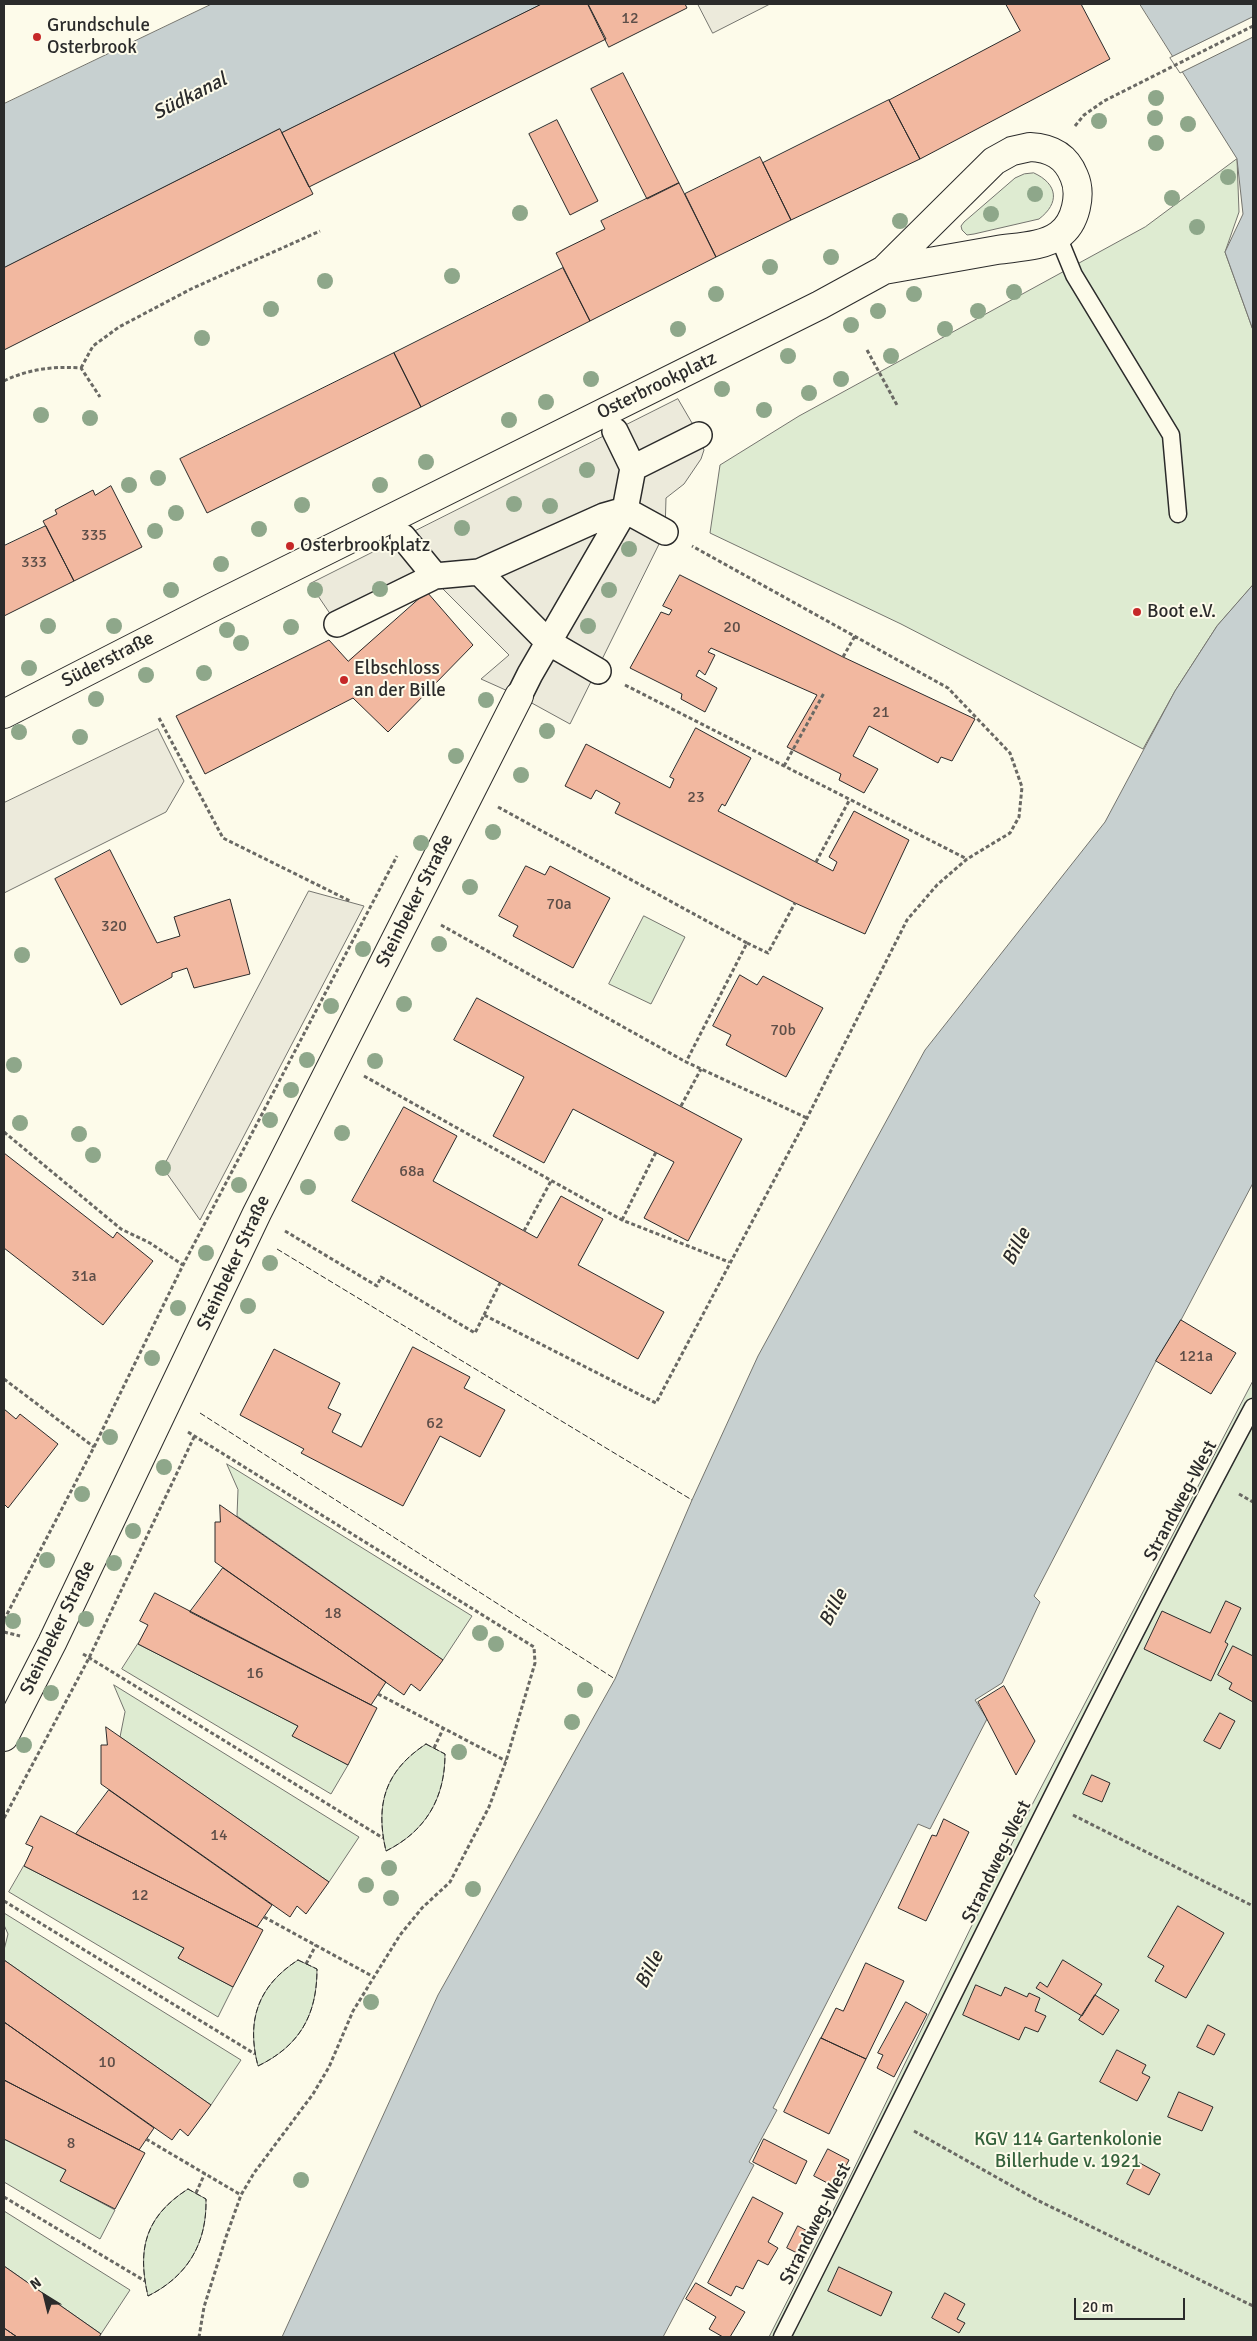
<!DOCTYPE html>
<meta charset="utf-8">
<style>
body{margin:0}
#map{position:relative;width:1257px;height:2341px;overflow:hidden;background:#fdfbea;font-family:Signika,sans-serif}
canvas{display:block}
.frame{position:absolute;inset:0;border:5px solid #2b2b2b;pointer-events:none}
.north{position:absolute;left:20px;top:2271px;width:50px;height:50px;-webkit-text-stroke:4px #fdfbea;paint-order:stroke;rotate:324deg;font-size:14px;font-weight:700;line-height:20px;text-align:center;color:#2b2b2b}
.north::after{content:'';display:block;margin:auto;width:18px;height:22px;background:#2b2b2b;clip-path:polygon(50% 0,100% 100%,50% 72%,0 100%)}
.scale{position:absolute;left:1074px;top:2298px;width:111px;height:22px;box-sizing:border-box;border:2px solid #2b2b2b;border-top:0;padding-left:6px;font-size:15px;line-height:18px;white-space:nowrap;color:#2b2b2b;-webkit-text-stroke:4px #fdfbea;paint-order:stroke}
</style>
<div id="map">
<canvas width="1257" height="2341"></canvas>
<div class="frame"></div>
<div class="north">N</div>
<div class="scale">20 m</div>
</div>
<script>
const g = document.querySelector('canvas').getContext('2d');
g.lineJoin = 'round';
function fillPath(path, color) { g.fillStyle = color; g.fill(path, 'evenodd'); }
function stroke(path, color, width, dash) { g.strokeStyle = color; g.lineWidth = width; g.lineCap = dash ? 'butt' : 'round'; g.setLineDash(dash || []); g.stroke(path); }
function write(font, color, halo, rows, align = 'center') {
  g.font = font + ' Signika,sans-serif'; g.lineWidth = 4; g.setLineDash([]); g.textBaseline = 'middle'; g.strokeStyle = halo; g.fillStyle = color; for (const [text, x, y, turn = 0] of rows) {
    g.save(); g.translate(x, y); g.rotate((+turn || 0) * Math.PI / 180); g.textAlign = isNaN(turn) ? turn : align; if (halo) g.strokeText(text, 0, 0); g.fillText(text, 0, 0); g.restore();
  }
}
const green = new Path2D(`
 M1237 159 1239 212 1225 252 1253 330V585L1217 626 1175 691 1143 749 901 624 710 533 720 465 799 416 1145 227Z
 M1034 173C1058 184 1060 203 1039 219L974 234 967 235 962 230 961 226 964 222 1015 178 1024 174Z
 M644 916 685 937 651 1004 609 984Z
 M1253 1381V2337H769L847 2183 1007 1853Z
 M227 1464 472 1616 443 1660 237 1516 238 1490Z
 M138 1644 298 1726 293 1736 348 1765 331 1794 122 1669Z
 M114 1685 359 1837 329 1882 120 1737 125 1712Z
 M426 1744 445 1754C445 1798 426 1831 386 1851 375 1804 385 1771 426 1744Z
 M24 1866 184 1948 178 1958 233 1987 218 2017 9 1892Z
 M4 1913 241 2060 211 2105 4 1960V1950L8 1934 4 1925Z
 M298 1960 317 1969C317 2016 299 2046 258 2066 246 2020 258 1986 298 1960Z
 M4 2139 66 2170 61 2181 115 2210 100 2239 4 2182Z
 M188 2189 206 2199C207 2243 188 2276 148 2296 137 2249 145 2216 188 2189Z
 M4 2211 130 2290 101 2334 4 2266Z`);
fillPath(green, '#deebd1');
stroke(green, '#74746e', 1);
const parking = new Path2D(`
 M698 4H770L713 33Z
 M678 399 699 435 704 450 701 459 684 484 666 498 665 532 570 724 519 696 481 679 509 655 438 584 337 624 310 584Z
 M158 729 184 781 166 812 4 893V803Z
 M309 891 364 906 200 1220 163 1168Z`);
fillPath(parking, '#eceadb');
stroke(parking, '#74746e', 1);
const water = new Path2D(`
 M212 4H542L282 133 279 129 4 268V104Z
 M1140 4H1253V330L1225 252 1243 214 1237 159Z
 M1253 585V1183L1181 1320 1156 1361 1034 1596 1040 1602 1002 1683 975 1700 987 1719 930 1829 918 1824 773 2108 777 2110 749 2162 754 2165 663 2337H282L438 1995 615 1679 692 1500 758 1356 925 1050 1105 822 1175 691 1217 626Z`);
fillPath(water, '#c7d0d0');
stroke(water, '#74746e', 1);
const pier = new Path2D(`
 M1253 17V37L1180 73 1170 58Z`);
fillPath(pier, '#fdfbea');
stroke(pier, '#74746e', 1);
const building = new Path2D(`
 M542 4H588L606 39 309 187 282 133Z
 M588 4H685L687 8 609 47Z
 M1006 4H1081L1110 59 920 159 889 100 1020 31Z
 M623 73 679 183 647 199 591 89Z
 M889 100 920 159 791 220 763 163Z
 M557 120 598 201 570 215 529 134Z
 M280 129 313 194 4 350V268Z
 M760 157 791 220 716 257 685 194Z
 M679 183 716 257 590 321 556 253 605 229 601 221Z
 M563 268 590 321 421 407 394 353Z
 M394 353 421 407 207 513 180 459Z
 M111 486 142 547 74 581 43 521 57 514 55 510 93 490 95 495Z
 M46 526 74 581 4 616V546Z
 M680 575 843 657 975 719 952 761 941 757 938 763 869 726 853 756 878 769 864 793 839 780 841 774 787 747 817 695 711 648 708 652 715 655 705 675 699 670 696 676 717 688 705 712 681 699 682 694 630 668 661 612 669 615 672 610 663 606Z
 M427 592 473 645 388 732 353 698 205 774 176 716 329 640 348 661Z
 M696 728 751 758 725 806 722 804 718 811 833 871 837 862 829 857 854 811 909 840 865 934 795 903 615 813 620 803 596 790 591 799 565 786 586 744 670 788 674 779 670 777Z
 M110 850 157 943 180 936 174 917 230 899 250 974 194 988 187 968 172 973V977L121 1005 55 879Z
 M526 866 545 875 550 866 610 898 573 968 513 936 518 926 499 916Z
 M740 975 757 985 763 976 823 1008 786 1077 726 1045 731 1035 713 1026Z
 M477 998 742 1139 688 1241 644 1218 674 1162 573 1109 544 1163 493 1136 524 1077 454 1040Z
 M404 1107 457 1136 433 1181 537 1238 561 1196 603 1219 578 1265 664 1312 638 1359 352 1201Z
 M4 1153 113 1238 117 1232 153 1261 103 1325 4 1248Z
 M1181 1320 1236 1353 1211 1394 1156 1361Z
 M413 1347 470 1377 464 1388 505 1410 480 1457 440 1436 403 1506 301 1453 304 1449 240 1415 274 1349 340 1383 328 1408 341 1414 332 1432 361 1447Z
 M4 1409 16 1419 20 1414 58 1444 8 1508 4 1504Z
 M220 1505 443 1660 420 1691 411 1684 404 1695 215 1562V1522H220Z
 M223 1568 386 1682 371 1705 190 1612Z
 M155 1593 377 1708 348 1765 292 1736 298 1726 138 1644 148 1625 140 1621Z
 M1226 1601 1241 1608 1225 1642 1228 1644 1211 1681 1144 1649 1162 1611 1210 1633Z
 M1233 1646 1253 1656V1702L1229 1689 1232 1683 1218 1675Z
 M1004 1686 1035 1741 1016 1775 978 1702Z
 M1220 1713 1235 1721 1220 1749 1204 1741Z
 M106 1727 329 1882 306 1914 297 1906 290 1917 101 1784V1745H107Z
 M1092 1775 1110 1783 1102 1802 1083 1794Z
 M109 1790 272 1905 257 1927 76 1834Z
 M41 1816 263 1930 233 1987 178 1958 184 1948 24 1866 33 1847 26 1844Z
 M944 1819 969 1832 926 1921 898 1908 932 1835 936 1836Z
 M1178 1906 1224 1933 1186 1998 1155 1981 1164 1966 1148 1957Z
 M4 1960 211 2105 188 2136 180 2129 172 2140 4 2022Z
 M1063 1960 1102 1984 1082 2016 1036 1988 1040 1982 1047 1987Z
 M866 1963 904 1981 866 2059 821 2038 836 2008 843 2011Z
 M976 1985 1001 1996 1005 1987 1027 1997 1029 1993 1040 1998 1035 2011 1046 2016 1038 2032 1025 2027 1019 2040 963 2015Z
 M1095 1995 1119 2010 1103 2035 1079 2020Z
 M906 2002 927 2014 894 2077 877 2068 883 2055 878 2053Z
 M4 2022 154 2128 139 2150 4 2080Z
 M1208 2025 1225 2034 1214 2055 1197 2047Z
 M821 2038 866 2059 829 2134 784 2112Z
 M1117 2050 1146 2065 1142 2073 1150 2077 1137 2101 1100 2082Z
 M4 2080 145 2153 115 2209 60 2181 66 2170 4 2139Z
 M1179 2092 1213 2107 1202 2131 1168 2117Z
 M764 2139 807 2161 796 2184 753 2162Z
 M828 2149 849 2160 835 2187 814 2176Z
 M1138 2162 1160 2174 1149 2195 1127 2184Z
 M753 2197 783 2213 768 2242 778 2248 768 2265 758 2260 743 2289 736 2286 731 2296 708 2283Z
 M798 2226 813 2234 801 2255 787 2248Z
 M4 2266 101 2334 99 2337H17L4 2328Z
 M839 2267 892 2292 881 2316 828 2291Z
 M696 2283 745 2312 730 2337H723L709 2329 716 2317 686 2299Z
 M945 2293 965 2304 957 2319 965 2323 959 2333 932 2318Z
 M4 2328 17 2337H4Z`);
fillPath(building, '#f2b8a0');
stroke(building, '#2b2b2b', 1);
const service = new Path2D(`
 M1058 236 1074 275 1171 435 1178 514
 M782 2337C939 2027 1089 1714 1253 1407`);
const pedestrian = new Path2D(`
 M615 431 633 468
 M403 537 435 576
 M479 572 548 642 598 671
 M337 624 435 576 479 572 604 516 625 510 633 468 699 435
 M519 696 530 674 625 510 665 532`);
const minor = new Path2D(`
 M1030 147C1051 148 1066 156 1074 176 1082 194 1076 223 1059 235 1043 247 1016 247 997 250 959 257 922 263 884 270L994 161 1012 151Z
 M4 714 213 607 820 305 884 270
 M4 1737 52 1643 257 1213 519 696`);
stroke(service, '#2b2b2b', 19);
stroke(pedestrian, '#2b2b2b', 28);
stroke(minor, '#2b2b2b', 30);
stroke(new Path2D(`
 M1075 126 1084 115 1104 101 1253 26
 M867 350 897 405
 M81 368 93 346 119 327 191 289 320 231
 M4 381C28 369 54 366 81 368L100 397
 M843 657 855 636
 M625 685 967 859
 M159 718 223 838 350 901
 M784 766 824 693
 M498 807 747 943 686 1062
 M816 862 850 799
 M441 925 686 1062 807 1118
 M747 943 768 953 795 903
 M364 1076 622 1220 729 1262
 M681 1106 701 1069
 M4 1132 121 1229 150 1243 183 1265
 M622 1220 656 1152
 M285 1231 377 1286 381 1277 475 1333 484 1315 656 1403 807 1118 907 920 937 885 967 859 1010 833 1019 817 1022 787 1010 753 948 688 692 546
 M524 1231 551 1181
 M484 1315 500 1283
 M4 1379 94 1447
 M188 1432 534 1647 535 1663 506 1761 489 1807 450 1882 422 1908 400 1935 353 2011 329 2067 313 2094 254 2173 241 2195 226 2237 204 2307 199 2337
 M1239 1494 1253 1502
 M4 1620 94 1447 183 1265 397 856
 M4 1632 20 1636
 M83 1654 383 1838
 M378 1694 506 1761
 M434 1748 444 1727
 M1073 1815 1253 1906
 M4 1818 89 1658 195 1435
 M4 1901 255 2054
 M264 1917 372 1976
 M306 1964 316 1945
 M914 2131 1037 2200 1253 2306
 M146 2139 241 2195
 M196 2193 205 2173
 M4 2197 145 2281`), '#6a6964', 3, [4, 2.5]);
stroke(service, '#fdfbea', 16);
stroke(pedestrian, '#fdfbea', 25);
stroke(minor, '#fdfbea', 28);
stroke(new Path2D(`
 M277 1249 692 1500
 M200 1413 615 1679
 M426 1744 445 1754C445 1798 426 1831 386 1851 375 1804 385 1771 426 1744Z
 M298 1960 317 1969C317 2016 299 2046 258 2066 246 2020 258 1986 298 1960Z
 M188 2189 206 2199C207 2243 188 2276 148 2296 137 2249 145 2217 188 2189Z`), '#2b2b2b', 1, [6, 2.5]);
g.fillStyle = '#8ea78a';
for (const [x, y] of [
 [1156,98],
 [1155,118],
 [1099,121],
 [1188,124],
 [1156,143],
 [1228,177],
 [1035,194],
 [1172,198],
 [520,213],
 [991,214],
 [900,221],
 [1197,227],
 [831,257],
 [770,267],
 [452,276],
 [325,281],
 [1014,292],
 [716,294],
 [914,294],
 [271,309],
 [878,311],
 [978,311],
 [851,325],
 [678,329],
 [945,329],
 [202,338],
 [788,356],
 [891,356],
 [591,379],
 [841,379],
 [722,389],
 [809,393],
 [546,402],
 [764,410],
 [41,415],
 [90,418],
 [509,420],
 [426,462],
 [587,470],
 [158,478],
 [129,485],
 [380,485],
 [514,504],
 [302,505],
 [550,506],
 [176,513],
 [462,528],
 [259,529],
 [155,531],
 [629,549],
 [221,564],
 [380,589],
 [171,590],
 [315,590],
 [609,590],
 [48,626],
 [114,626],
 [588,626],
 [291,627],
 [227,630],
 [241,643],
 [29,668],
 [204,673],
 [146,675],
 [96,699],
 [486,700],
 [547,731],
 [19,732],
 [80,737],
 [456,756],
 [521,775],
 [493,832],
 [421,843],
 [470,887],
 [439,944],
 [363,949],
 [22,955],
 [404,1004],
 [331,1006],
 [307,1060],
 [375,1061],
 [14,1065],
 [291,1090],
 [270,1120],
 [20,1123],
 [342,1133],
 [79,1134],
 [93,1155],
 [163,1168],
 [239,1185],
 [308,1187],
 [206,1253],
 [270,1263],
 [248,1306],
 [178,1308],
 [152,1358],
 [110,1437],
 [164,1467],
 [82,1494],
 [133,1531],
 [47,1560],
 [114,1563],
 [86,1619],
 [13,1621],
 [480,1633],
 [496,1644],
 [585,1690],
 [51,1693],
 [572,1722],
 [24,1745],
 [459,1752],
 [389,1868],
 [366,1885],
 [473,1889],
 [391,1898],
 [371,2002],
 [301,2180]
]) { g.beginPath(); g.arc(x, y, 8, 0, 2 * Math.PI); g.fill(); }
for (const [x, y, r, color] of [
 [37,37,5,"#c62828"],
 [290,546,5,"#c62828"],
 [1137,612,5,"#c62828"],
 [344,680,5,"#c62828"]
]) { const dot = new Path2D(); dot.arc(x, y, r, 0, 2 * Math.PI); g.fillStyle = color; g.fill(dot); stroke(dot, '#fdfbea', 2); }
write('16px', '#5d4e48', null, [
 ["12",630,19],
 ["335",94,536],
 ["333",34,563],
 ["20",732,628],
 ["21",881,713],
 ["23",696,798],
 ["70a",559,905],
 ["320",114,927],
 ["70b",783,1031],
 ["68a",412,1172],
 ["31a",84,1277],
 ["121a",1196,1357],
 ["62",435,1424],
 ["18",333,1614],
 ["16",255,1674],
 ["14",219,1836],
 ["12",140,1896],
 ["10",107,2063],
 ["8",71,2144]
]);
write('19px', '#2b2b2b', '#fdfbea', [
 ["Grundschule",47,26],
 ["Osterbrook",47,48],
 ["Osterbrookplatz",300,546],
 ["Boot e.V.",1147,612],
 ["Elbschloss",354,669],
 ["an der Bille",354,691]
], 'left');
write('19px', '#2b2b2b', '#fdfbea', [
 ["Osterbrookplatz",657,386,-26],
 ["Süderstraße",108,660,-27],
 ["Steinbeker Straße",415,901,-63],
 ["Steinbeker Straße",234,1263,-65],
 ["Strandweg-West",1181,1501,-62],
 ["Steinbeker Straße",58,1628,-64],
 ["Strandweg-West",997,1862,-64],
 ["Strandweg-West",816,2224,-63]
]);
write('19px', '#34623c', '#fdfbea', [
 ["KGV 114 Gartenkolonie",1068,2140],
 ["Billerhude v. 1921",1068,2162]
]);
write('italic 20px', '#2b2b2b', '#fdfbea', [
 ["Südkanal",190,97,-27],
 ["Bille",1017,1247,-63],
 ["Bille",834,1608,-63],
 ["Bille",650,1970,-63]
]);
</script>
